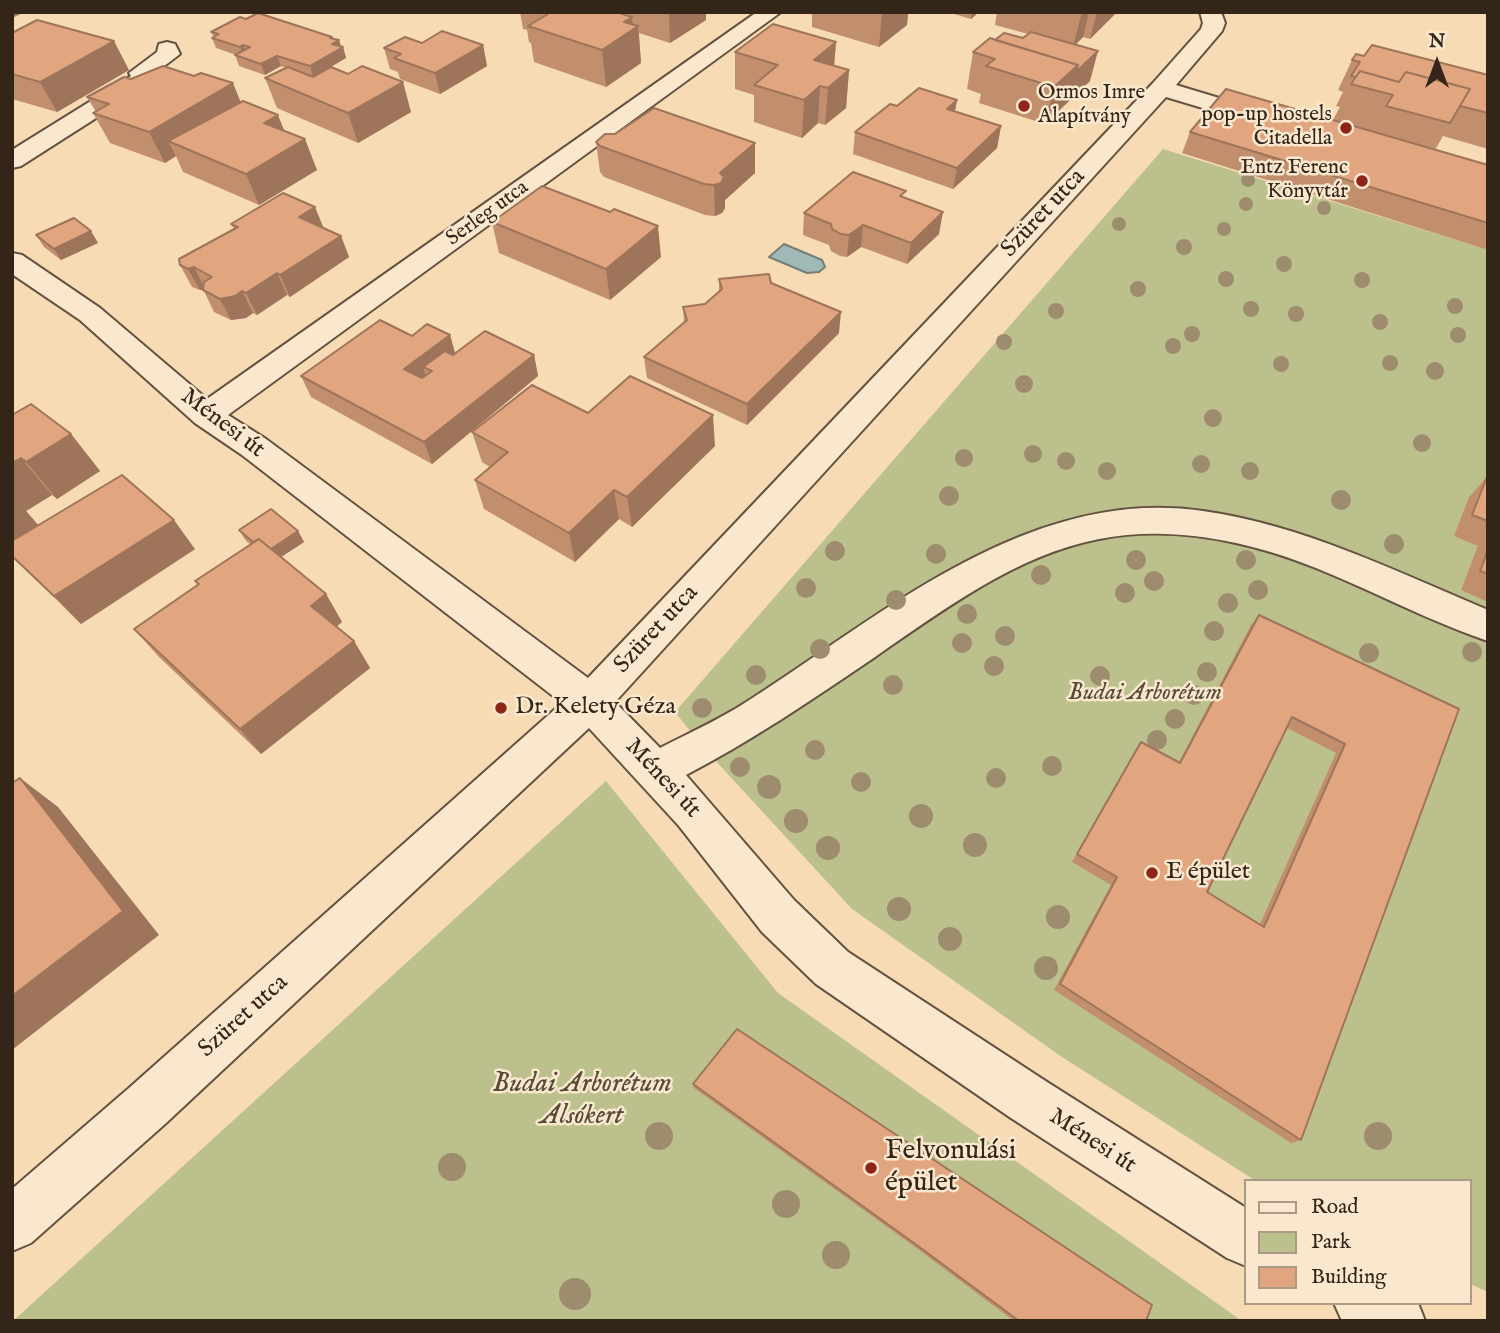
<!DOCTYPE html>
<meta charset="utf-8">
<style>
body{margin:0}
#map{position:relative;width:1500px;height:1333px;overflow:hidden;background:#f6dbb4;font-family:"IM FELL English",serif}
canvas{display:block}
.frame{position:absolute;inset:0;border:14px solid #342519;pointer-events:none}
.legend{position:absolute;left:1244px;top:1179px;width:228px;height:126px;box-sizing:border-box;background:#f9e8ce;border:2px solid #aa9a86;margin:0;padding:9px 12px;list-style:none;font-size:21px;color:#342519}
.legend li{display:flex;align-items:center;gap:14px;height:35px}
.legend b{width:35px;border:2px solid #aa9a86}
.north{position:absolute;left:1402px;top:28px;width:70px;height:70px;-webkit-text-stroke:5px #f9e8ce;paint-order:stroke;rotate:0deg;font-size:19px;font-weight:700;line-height:28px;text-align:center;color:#342519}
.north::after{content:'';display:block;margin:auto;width:24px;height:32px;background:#342519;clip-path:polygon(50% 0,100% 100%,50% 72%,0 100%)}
</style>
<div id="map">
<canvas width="1500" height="1333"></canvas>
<div class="frame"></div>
<ul class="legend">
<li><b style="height:9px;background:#f9e8ce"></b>Road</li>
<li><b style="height:19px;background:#bcc08d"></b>Park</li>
<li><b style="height:19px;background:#e1a680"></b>Building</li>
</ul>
<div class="north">N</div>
</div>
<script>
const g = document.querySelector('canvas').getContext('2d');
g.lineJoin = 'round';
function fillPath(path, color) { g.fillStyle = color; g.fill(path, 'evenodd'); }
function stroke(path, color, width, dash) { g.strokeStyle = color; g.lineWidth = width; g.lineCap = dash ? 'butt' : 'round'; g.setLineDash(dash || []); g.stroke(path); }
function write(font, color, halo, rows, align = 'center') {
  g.font = font + ' "IM FELL English",serif'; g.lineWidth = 5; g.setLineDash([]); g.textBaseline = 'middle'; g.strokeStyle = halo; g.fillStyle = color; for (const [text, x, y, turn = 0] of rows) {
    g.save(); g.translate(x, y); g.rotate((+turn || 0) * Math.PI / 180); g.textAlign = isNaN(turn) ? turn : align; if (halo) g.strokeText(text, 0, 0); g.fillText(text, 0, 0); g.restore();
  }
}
fillPath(new Path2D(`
 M1163 149 1488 250V1292L1470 1284V1181H1256L1062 1057 852 909 702 746 675 712Z
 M606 781 778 993 1242 1321H13Z`), '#bcc08d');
const water = new Path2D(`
 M784 244 822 260 825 267 819 272 807 273 769 257Z`);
fillPath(water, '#a0b9b6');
stroke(water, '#757e77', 2);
const minor = new Path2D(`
 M757 12H781L228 415 266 439 588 678 1153 83 1201 29 1203 23 1200 12H1221L1225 23 1222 31 1176 85 1272 114 1276 119 1272 124H1256L1166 97 615 702 660 748C687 734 714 722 740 706 878 619 1027 485 1203 511 1303 525 1395 571 1488 610V641C1402 612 1325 562 1236 543 1191 533 1144 530 1099 539 1016 555 943 610 875 657 813 699 753 740 686 775L794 900 848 952 1047 1082 1246 1208V1266L1227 1258 1011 1118 816 984 762 932 679 826 589 728 165 1124 31 1243 12 1251V1189L129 1088 562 703 242 455 195 423 80 320 12 274V253L22 255 100 308 207 399Z
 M167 42 175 44 180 54 155 73 157 76 154 81 21 166 12 168V150L131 76 129 73 157 52 159 44Z
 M1334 1303H1418L1425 1321H1342Z`);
stroke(minor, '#645240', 4);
fillPath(minor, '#f9e8ce');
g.fillStyle = '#9e8c6f';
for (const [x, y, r] of [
 [1248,180,7],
 [1246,204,7],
 [1324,208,7],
 [1119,224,7],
 [1224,229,7],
 [1184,247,8],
 [1284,264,8],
 [1226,279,8],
 [1362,280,8],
 [1138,289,8],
 [1455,306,8],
 [1251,309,8],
 [1056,311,8],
 [1296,314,8],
 [1380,322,8],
 [1192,334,8],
 [1458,335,8],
 [1004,342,8],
 [1173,346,8],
 [1390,363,8],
 [1281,364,8],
 [1435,371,9],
 [1024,384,9],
 [1213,418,9],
 [1422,443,9],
 [1033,454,9],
 [964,458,9],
 [1066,461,9],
 [1201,464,9],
 [1107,471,9],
 [1250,471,9],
 [949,496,10],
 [1341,500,10],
 [1394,544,10],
 [835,551,10],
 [936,554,10],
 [1136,560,10],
 [1246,560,10],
 [1041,575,10],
 [1154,581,10],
 [806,588,10],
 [1258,590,10],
 [1125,593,10],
 [896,600,10],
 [1228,603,10],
 [967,614,10],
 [1214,631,10],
 [1005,636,10],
 [962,643,10],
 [820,649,10],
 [1472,652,10],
 [1369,653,10],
 [994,666,10],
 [1207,672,10],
 [756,675,10],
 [1100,676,10],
 [893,685,10],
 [1194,695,10],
 [702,708,10],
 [1175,719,10],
 [1157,740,10],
 [815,750,10],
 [1052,766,10],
 [740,767,10],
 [996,778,10],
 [861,782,10],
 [769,787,12],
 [921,816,12],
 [796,821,12],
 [975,845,12],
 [828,848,12],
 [899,909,12],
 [1058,917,12],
 [950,939,12],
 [1046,968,12],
 [659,1136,14],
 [1378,1136,14],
 [452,1167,14],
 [786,1204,14],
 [836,1255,14],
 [575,1294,16]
]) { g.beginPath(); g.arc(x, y, r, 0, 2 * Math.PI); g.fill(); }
fillPath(new Path2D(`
 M520 12H706V20L670 43 639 33 641 63 606 87 534 62 531 43 529 42 527 30 523 29Z
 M812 12H908L907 25 879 47 812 27Z
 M947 12H979L971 19Z
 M997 12H1117L1090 39 1083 37 1075 45 1090 81 1045 124 979 103 981 94 967 89 973 52 995 40 1023 38 1028 34 995 25Z
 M246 19 332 37 333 38 339 40 341 46 343 47 346 58 324 71 411 112 358 143 277 108 265 78 286 68 281 66 265 75 239 66 235 55H236L216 48 212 38 214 37 211 32Z
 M12 33 129 70 57 112 12 99Z
 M836 42 834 66 849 70 846 108 825 125 818 123 802 138 754 122V95L735 89V52Z
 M422 43 483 45 487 66 440 94 400 79 398 72 390 69 384 48Z
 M1364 56 1488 75V149L1443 136 1435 150 1488 165V250L1182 153 1190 132 1333 120 1340 107 1336 106 1343 92 1338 90 1352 60Z
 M131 79 241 102 285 131 317 170 259 205 183 172 176 156 165 163 110 143 93 113 96 112 87 97Z
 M957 100 955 111 1001 126 997 148 953 189 853 154 855 132 897 106Z
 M596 142 755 173 725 200V208L722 213 715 216 705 215 604 177 600 172Z
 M905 198 939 234 907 264 861 247 847 257 840 256 831 251 829 245 803 235 804 213Z
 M492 222 661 257 610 300 499 253Z
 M231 224 323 228 341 236 349 257 290 297 287 295 257 315 253 313 246 318 231 320 214 312 203 289 200 290 192 287 180 265 234 229Z
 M36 235 98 243 61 260 44 247Z
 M719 279 771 283 839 333 747 425 647 378 644 357 684 322 683 307 705 304 719 291Z
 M450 335 455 353 534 355 538 376 432 464 311 397 301 376 412 336Z
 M588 413 715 446 632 527 619 519 575 562 484 509 475 480 490 467 482 462 472 432Z
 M12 415 71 434 100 471 57 499 52 495 26 511 38 525 195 549 81 624 12 556Z
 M1487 477H1488V602L1461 590 1478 546 1454 536 1469 497Z
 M239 530 298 531 304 542 281 557 326 594 342 622 336 627 354 641 370 668 261 754 158 656 134 629 198 585 195 581 250 544 246 541Z
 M1259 615 1459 709 1301 1140 1291 1143 1054 990 1111 885 1072 862 1141 742 1179 762 1251 625ZM1287 728 1336 753 1260 924 1207 892Z
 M693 1084 1146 1321H1014L915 1247 694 1088Z`), '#c28f6e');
fillPath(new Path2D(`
 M12 12H22L23 13 12 18Z
 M672 12H706V20L670 43 669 14Z
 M882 12H908L907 25 879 47Z
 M972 12H979L971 19Z
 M1082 12H1089L1083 37 1073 47Z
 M1097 12H1117L1090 39Z
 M632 17 633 30 638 26 641 63 606 87 602 50 624 22Z
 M332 37 334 43 339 40 341 48 343 47 346 58 313 77 310 66 330 38Z
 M114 41 129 70 57 112 40 82Z
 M836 42 833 79 820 86 818 123 802 138 804 100 814 60Z
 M243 45 247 55 244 57 240 47Z
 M483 45 487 66 440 94 435 73Z
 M1098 51 1090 81 1045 124 1054 87 1078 65Z
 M277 56 281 66 265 75 261 64Z
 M849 70 846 108 825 125 828 88Z
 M403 82 411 112 358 143 348 113Z
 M233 83 245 113 168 141 176 156 165 163 149 132Z
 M957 100 953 121 947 109Z
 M278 115 290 145 264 123Z
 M1001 126 997 148 953 189 957 168Z
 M305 139 317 170 259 205 246 174Z
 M755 143V173L725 200V208L722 213 715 216 714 185 720 173Z
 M315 207 324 229 299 217Z
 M943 212 939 234 907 264 911 243Z
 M863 225 861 247 847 257 849 235Z
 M658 226 661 257 610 300 606 269Z
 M91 231 98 243 61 260 54 249Z
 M341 236 349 257 290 297 280 275Z
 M194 267 205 289 200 290 188 269Z
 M277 273 287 295 257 315 246 293Z
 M242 291 253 313 246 318 231 320 220 299Z
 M841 312 839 333 747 425V404Z
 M450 335 456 357 423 367 427 379 412 390 404 369Z
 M534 355 538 376 432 464 424 442Z
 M713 415 715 446 632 527 627 497Z
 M71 434 100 471 57 499 26 462Z
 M21 458 52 495 26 511 40 527 12 544V463Z
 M614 490 619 519 575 562 569 533Z
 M174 520 195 549 81 624 54 596Z
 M298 531 304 542 272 563 265 553Z
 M326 594 342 622 328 633 311 606Z
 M354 641 370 668 261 754 240 729Z
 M20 778 58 807 159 935 12 1050V996Z`), '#9e745a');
const building = new Path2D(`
 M543 12H616L632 17 624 22 638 26 602 50 528 26 548 14Z
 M258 13 332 37 330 38 339 40 332 44 343 47 310 66 277 56 261 64 235 55 250 47 243 45 240 47 212 38 219 34 211 32 240 17 246 19Z
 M37 20 114 41 40 82 12 74V33Z
 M773 24 836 42 814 60 849 70 828 88 820 86 804 100 754 85 778 65 735 52Z
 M442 31 483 45 435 73 394 58 401 54 384 48 405 37 422 43Z
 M1031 32 1098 51 1076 72 1078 65 995 40 1004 33 1023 38Z
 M990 38 1078 65 1054 87 986 66 995 59 973 52Z
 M1372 45 1488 75V113L1460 106 1470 89 1406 72 1399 82 1360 71 1356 77 1351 76 1360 62 1352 60 1356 54 1364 56Z
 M163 66 194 76 201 73 233 83 149 132 93 113 109 104 87 97 124 77 131 79Z
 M362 66 403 82 348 113 265 78 288 67 313 77 331 67 348 74Z
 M1360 71 1399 82 1406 72 1470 89 1450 123 1386 106 1393 95 1351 84Z
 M919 88 957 100 947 109 1001 126 957 168 855 132 890 104 897 106Z
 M1226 89 1488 165V223L1190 132Z
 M243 101 278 115 264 123 305 139 246 174 168 141Z
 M654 108 755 143 720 173 724 177 721 183 714 185 704 184 600 146 596 142 605 134H615Z
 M853 172 906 191 900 196 943 212 911 243 863 225 849 235 841 234 832 229 831 224 804 213Z
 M542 186 610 212 614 209 658 226 606 269 492 222Z
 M283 193 315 207 299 217 341 236 280 275 277 273 246 293 242 291 235 296 220 299 203 290 204 282 212 277 194 267 188 269 180 265 179 259 238 227 231 224Z
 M74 218 91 231 54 249 36 235Z
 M769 274 771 283 841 312 747 404 644 357 687 320 683 307 705 304 722 289 719 279Z
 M380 320 412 336 427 324 450 335 404 369 422 378 432 371 423 367 445 351 453 355 485 331 534 355 424 442 301 376Z
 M630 376 713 415 627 497 614 490 569 533 475 480 508 452 472 432 532 385 588 413Z
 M31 404 71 434 26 462 21 458 12 463V415Z
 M122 475 174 520 54 596 12 556V541Z
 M1487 477H1488V521L1472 515Z
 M271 509 298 531 271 549 259 539 253 542 239 530Z
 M259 539 326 594 311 606 354 641 240 729 134 629 199 584 195 581Z
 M1488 550V574L1480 571Z
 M1259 615 1459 709 1301 1140 1060 984 1117 877 1077 854 1141 742 1180 763ZM1292 717 1345 744 1264 927 1207 892Z
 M20 778 123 911 12 996V783Z
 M737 1029 1152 1305 1146 1321H1019L918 1246 693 1084Z`);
fillPath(building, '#e1a680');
stroke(building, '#9e745a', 2);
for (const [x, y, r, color] of [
 [1024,106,7,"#8f2418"],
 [1346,128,7,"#8f2418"],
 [1362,181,7,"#8f2418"],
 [501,708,7,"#8f2418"],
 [1152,873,7,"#8f2418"],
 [871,1168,7,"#8f2418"]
]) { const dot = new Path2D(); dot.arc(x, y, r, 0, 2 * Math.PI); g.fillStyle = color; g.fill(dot); stroke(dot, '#f9e8ce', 2.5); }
write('21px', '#342519', '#f9e8ce', [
 ["Ormos Imre",1038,94,"left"],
 ["Alapítvány",1038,118,"left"],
 ["pop-up hostels",1332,116],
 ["Citadella",1332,140],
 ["Entz Ferenc",1348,169],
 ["Könyvtár",1348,193]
], 'right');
write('21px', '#342519', '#f9e8ce', [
 ["Serleg utca",488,214,-36]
]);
write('24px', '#342519', '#f9e8ce', [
 ["Szüret utca",1044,214,-47],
 ["Ménesi út",222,424,37],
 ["Szüret utca",657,630,-47],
 ["Ménesi út",662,779,47],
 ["Szüret utca",244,1017,-42],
 ["Ménesi út",1092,1142,33]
]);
write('italic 24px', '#564c36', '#f9e8ce', [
 ["Budai Arborétum",1145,694]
]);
write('24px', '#342519', '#f9e8ce', [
 ["Dr. Kelety Géza",515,708],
 ["E épület",1166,873]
], 'left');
write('italic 28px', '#564c36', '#f9e8ce', [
 ["Budai Arborétum",582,1085],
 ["Alsókert",582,1117]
]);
write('28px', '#342519', '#f9e8ce', [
 ["Felvonulási",885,1152],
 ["épület",885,1184]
], 'left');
</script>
